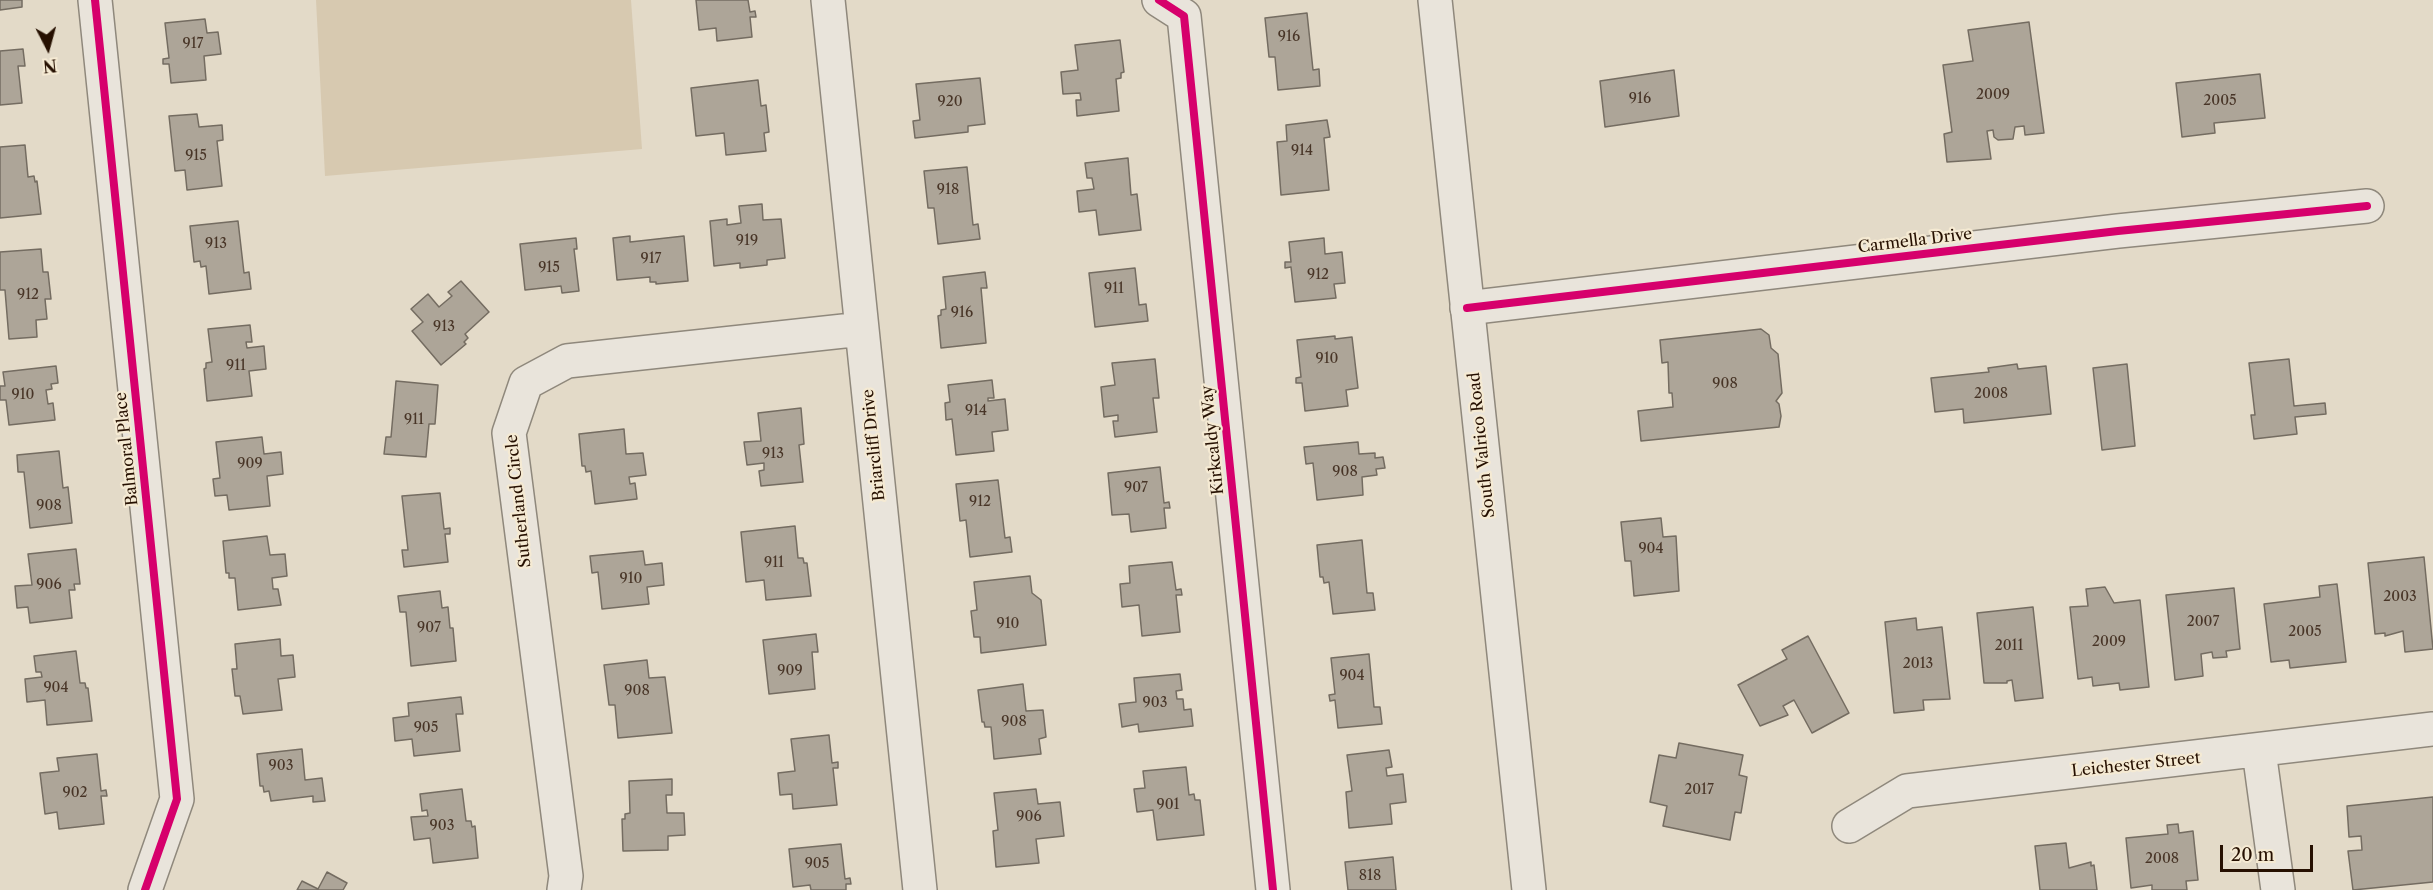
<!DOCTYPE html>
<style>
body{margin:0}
#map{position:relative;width:2433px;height:890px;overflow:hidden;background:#e3dac8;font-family:"Libre Caslon Text",serif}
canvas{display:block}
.north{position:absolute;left:18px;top:18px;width:60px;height:60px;-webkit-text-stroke:4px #f5ead3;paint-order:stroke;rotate:174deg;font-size:16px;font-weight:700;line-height:24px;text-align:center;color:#261001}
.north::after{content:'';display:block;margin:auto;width:21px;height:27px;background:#261001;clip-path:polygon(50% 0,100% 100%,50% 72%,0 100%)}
.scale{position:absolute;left:2220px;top:845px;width:93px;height:27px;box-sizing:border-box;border:3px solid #261001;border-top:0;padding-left:8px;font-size:18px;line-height:21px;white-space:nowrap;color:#261001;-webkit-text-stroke:4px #f5ead3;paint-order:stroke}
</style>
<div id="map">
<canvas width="2433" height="890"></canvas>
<div class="north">N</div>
<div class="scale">20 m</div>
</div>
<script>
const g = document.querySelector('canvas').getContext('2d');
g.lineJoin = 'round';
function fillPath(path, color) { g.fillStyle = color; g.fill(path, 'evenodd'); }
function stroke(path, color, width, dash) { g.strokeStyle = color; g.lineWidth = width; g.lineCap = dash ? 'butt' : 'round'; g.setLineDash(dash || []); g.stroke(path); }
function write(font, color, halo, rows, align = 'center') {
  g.font = font + ' "Libre Caslon Text",serif'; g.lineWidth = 4.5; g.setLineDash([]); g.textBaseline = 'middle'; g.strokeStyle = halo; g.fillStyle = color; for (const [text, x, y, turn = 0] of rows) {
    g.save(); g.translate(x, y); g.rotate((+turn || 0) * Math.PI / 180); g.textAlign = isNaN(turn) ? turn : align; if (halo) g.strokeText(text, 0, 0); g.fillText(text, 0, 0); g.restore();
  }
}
fillPath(new Path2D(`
 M316 0H631L642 149 325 176Z`), '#d7c9b0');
const building = new Path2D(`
 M0 0H22V7L0 10Z
 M696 0H748L750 12 755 11 756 17H750L752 37 717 41 716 28 699 30Z
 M1307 13 1313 70 1319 69 1320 86 1278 90 1275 57H1269L1265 18Z
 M205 19 207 33 218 32 221 54 204 56 206 80 171 83 169 64H163V59L169 58 165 23Z
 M2029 22 2044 133 2025 135 2024 126 2015 127 2013 139 1998 140 1994 137 1993 130 1987 131 1991 159 1947 162 1944 134 1952 132 1943 65 1973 61 1968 30Z
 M1120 40 1124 72 1121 73V78L1116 79 1119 111 1077 116 1076 100H1081L1080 93 1063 94 1061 72 1078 70 1075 45Z
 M23 49 25 66H18L22 103 0 105V51Z
 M1674 70 1679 116 1605 127 1600 81Z
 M2260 74 2265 118 2214 123 2215 133 2182 137 2176 83Z
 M980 78 985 124 968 126V132L915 138 913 121 920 120 916 84Z
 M758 80 761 106 766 105 769 132 764 133 766 151 726 155 724 133 696 136 691 88Z
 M197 114 199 127 222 125 223 140 217 141 222 186 187 190 185 170 175 171 169 116Z
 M1327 120 1330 137 1324 138 1329 190 1281 195 1277 142 1287 141 1286 125Z
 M25 145 28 177 34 176 35 182 37 181 41 214 0 218V147Z
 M1128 158 1131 195 1137 194 1141 230 1099 235 1096 210 1079 212 1077 191 1094 189 1092 178H1087L1085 163Z
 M967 167 973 225 978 224 980 239 938 244 934 208H928L924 171Z
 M762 204 763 220 781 219 785 258 767 260V265L740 268V263L714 266 710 221 727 219V225L741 223 739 206Z
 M238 221 244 273 249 272 251 289 209 294 206 266 201 267 200 261 194 262 190 226Z
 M630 236V242L684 236 688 281 656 284V282H650V277L617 280 613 238Z
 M576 238 577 249H574L579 291 562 293 561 286 525 290 520 244Z
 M1324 238 1325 254 1342 252 1345 283 1334 284 1336 298 1295 302 1291 267 1285 268V262H1291L1289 242Z
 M41 249 43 272H48L51 299H45L47 319 36 320 37 337 9 339 5 290H0V252Z
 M1135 268 1139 305 1146 304 1148 321 1095 327 1089 273Z
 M985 272 987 288H981L986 343 941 348 938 316 941 315V310L946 309 943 277Z
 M461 281 489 312 465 334 468 338 464 342 466 344 441 365 412 331 423 322 411 309 428 294 439 307 452 296 448 292Z
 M250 325 252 342H246L247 348 264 346 266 369 249 371 252 396 207 401 204 369 206 368V363L212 362 208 329Z
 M1761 329 1769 335 1771 348 1778 354 1782 393 1776 401 1779 404 1781 416 1779 427 1641 441 1638 411 1673 407 1672 393H1669L1668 362 1662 363 1660 340Z
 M1335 336V339L1352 337 1358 388 1346 390 1348 406 1305 411 1302 383H1296V378L1301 377 1297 340Z
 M1155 359 1159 398H1153L1157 432 1115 437 1113 421H1118V415L1104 417 1101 387 1115 385 1112 363Z
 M2289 359 2294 406 2325 403 2326 414 2295 417 2297 434 2254 439 2251 415H2255L2249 363Z
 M2017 364 2018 369 2046 366 2051 414 1964 423 1963 409 1935 412 1931 378 1989 372 1988 368Z
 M2127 364 2135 446 2102 450 2093 368Z
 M56 366 58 383 51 384 52 389 46 390 48 404 53 403 55 420 9 425 6 400H0V386H5L3 372Z
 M992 380 994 398H988V401L1005 399 1008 430 992 432 994 451 956 455 952 419 946 420 945 403 950 402 948 385Z
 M396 381 438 385 435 424H429L426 457 384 454 386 437H391Z
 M801 408 804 444 799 445 803 482 761 486 759 471 764 470V463L747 465 744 442 761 441 758 413Z
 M624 429 626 454 643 453 646 475 629 477 630 484 635 483 637 499 595 504 591 471 586 472 585 466H582L579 434Z
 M262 437 264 454 281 452 283 474 267 476 270 506 229 510 227 495 215 496 213 479 220 478 216 442Z
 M1358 442 1359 454 1375 453V458L1383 457 1385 468 1376 469 1377 475 1362 477 1363 495 1317 500 1313 463 1306 464 1304 447Z
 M59 451 63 488 68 487 72 523 30 528 24 472H18L17 455Z
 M1160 467 1164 503 1169 502 1170 508H1164L1166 528 1131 532 1129 514 1112 515 1108 473Z
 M998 480 1005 538 1010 537 1012 552 970 557 966 520 960 521 956 484Z
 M440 493 444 529 450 528V534H445L448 562 404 567 402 550H408L402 496Z
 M1661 518 1663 537 1676 536 1679 591 1634 596 1631 561H1625L1621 522Z
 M795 526 798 558H803L804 563H807L811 596 766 600 764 580 746 582 741 532Z
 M267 536 270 555 285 554 287 576 272 578 273 589H278L281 605 238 610 235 578H229V573H226L223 541Z
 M1362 540 1367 593H1373L1375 610 1333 614 1329 582 1324 583 1323 577H1320L1317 545Z
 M76 549 80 584H74L75 590H69L72 618 30 623 28 607 17 608 15 586 32 585 28 554Z
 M643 551 645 565 662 563 664 585 647 587 649 604 602 609 598 572 592 573 590 556Z
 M2424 557 2433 649 2405 652 2403 631 2385 636V633L2375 634 2368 563Z
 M1172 562 1176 590 1181 589 1182 595H1176L1180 632 1142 636 1139 605 1122 607 1120 584 1130 583 1129 566Z
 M1030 576 1032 593 1041 600 1046 645 981 653 980 637H974L971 611 977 610 974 582Z
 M2337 584 2346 662 2290 668 2289 660 2271 662 2264 604 2320 597 2319 586Z
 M2105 587 2114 603 2140 600 2149 687 2120 690 2119 683 2093 686 2092 677 2078 679 2070 607 2088 606 2086 589Z
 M2234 588 2240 649 2226 651 2227 657 2213 658 2212 652 2201 654 2203 676 2175 680 2166 595Z
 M440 591 442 608 448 607 450 628H453L456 661 411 666 406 612H400L398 596Z
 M2033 607 2043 698 2015 701 2012 680 2007 681V683H1984L1977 613Z
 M1916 618 1917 630 1942 627 1950 699 1923 700 1924 710 1894 713 1885 622Z
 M816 634 818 652H812L815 689 769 694 763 640Z
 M1808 636 1849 713 1812 733 1794 700 1783 706 1788 715 1760 726 1738 685 1787 659 1782 650Z
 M280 639 281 656 293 655 295 677 278 679 282 710 243 714 240 696H235L232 669H237L235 644Z
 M76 651 80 683H85L86 688H88L92 721 47 725 45 700 27 702 25 679 42 677 41 672H36L34 656Z
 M1369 654 1374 707H1380L1382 724 1338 728 1335 700 1330 701 1329 695 1335 694 1331 658Z
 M647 660 649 678 665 677 672 733 618 738 615 705H609L604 665Z
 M1180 674 1182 690 1176 691 1177 699H1183L1184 710 1191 709 1193 726 1139 732 1138 724 1122 727 1119 704 1136 702 1134 678Z
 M1023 684 1026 711 1043 710 1046 737 1039 739 1041 754 994 759 991 727H985L984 722H982L978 690Z
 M461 697 463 714H456L460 751 414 756 412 739 395 741 393 718 409 716 408 703Z
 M829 735 832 763 838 762V768H833L837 805 793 809 792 794 780 795 778 773 795 771 791 739Z
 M1679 743 1743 755 1739 775 1747 777 1741 813 1735 812 1730 840 1663 826 1667 806 1650 802 1659 755 1676 758Z
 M302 749 305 780 322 778 325 801 313 802V796L271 801 269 791 264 792 263 786H260L257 754Z
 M1389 750 1392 767 1386 768 1387 776 1403 774 1406 802 1390 804 1392 824 1349 828 1346 792 1352 791 1347 755Z
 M97 754 101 791 106 790 107 796H101L104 824 59 829 57 812 45 814 40 773 59 771 57 758Z
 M1186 767 1189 795 1194 794 1195 800H1200L1204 835 1157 840 1153 810 1137 812 1134 789 1145 788 1143 771Z
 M672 779V795H666L667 813H684L685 835 668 836V850L623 851 622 819H625V814L630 813 629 781Z
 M462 789 466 821H471L472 827 475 826 478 858 433 863 430 838 414 840 411 817 428 816 427 810 422 811 420 794Z
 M1036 789 1038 804 1060 802 1064 836 1036 839 1039 863 996 867 993 831 998 830 994 793Z
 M2433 797V882L2353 890 2348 851 2362 850 2361 836 2349 837 2347 806Z
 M2178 824 2179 833 2193 831 2198 880 2186 881 2187 890H2152V885L2131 888 2126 838 2168 834 2167 825Z
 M2066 843 2069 868 2091 862V866L2094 865 2097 890H2040L2035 846Z
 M841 844 845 879 850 878 851 884H846V890H811L810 885 793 887 789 849Z
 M1393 857 1396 890H1348L1345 862Z
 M327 872 347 883 343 890H297L302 881 318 889Z`);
fillPath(building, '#ada598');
stroke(building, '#746c61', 1.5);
const minor = new Path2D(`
 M95 0 177 799 145 890
 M828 0 920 890
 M1159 0 1184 16 1273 890
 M1467 308 2118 231 2367 206
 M2259 751 2278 890
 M1849 826 1907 791 2433 729
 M564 890 566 876 509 433 526 383 567 361 862 329`);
const tertiary = new Path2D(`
 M1435 0 1529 890`);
stroke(minor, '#8f887c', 36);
stroke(tertiary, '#8f887c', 36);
stroke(minor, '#e9e4db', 33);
stroke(tertiary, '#e9e4db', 33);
stroke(new Path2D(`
 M95 0 177 799 145 890
 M1159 0 1184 16 1273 890
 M1467 308 2118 231 2367 206`), '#d6006c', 8);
write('14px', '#483527', null, [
 ["916",1289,37],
 ["917",193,44],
 ["2009",1993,95],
 ["916",1640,99],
 ["2005",2220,101],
 ["920",950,102],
 ["914",1302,151],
 ["915",196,156],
 ["918",948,190],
 ["919",747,241],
 ["913",216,244],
 ["917",651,259],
 ["915",549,268],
 ["912",1318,275],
 ["911",1114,289],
 ["912",28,295],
 ["916",962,313],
 ["913",444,327],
 ["910",1327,359],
 ["911",236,366],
 ["908",1725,384],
 ["2008",1991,394],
 ["910",23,395],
 ["914",976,411],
 ["911",414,420],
 ["913",773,454],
 ["909",250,464],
 ["908",1345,472],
 ["907",1136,488],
 ["912",980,502],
 ["908",49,506],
 ["904",1651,549],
 ["911",774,563],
 ["910",631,579],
 ["906",49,585],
 ["2003",2400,597],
 ["2007",2203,622],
 ["910",1008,624],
 ["907",429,628],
 ["2005",2305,632],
 ["2009",2109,642],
 ["2011",2009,646],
 ["2013",1918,664],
 ["909",790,671],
 ["904",1352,676],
 ["904",56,688],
 ["908",637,691],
 ["903",1155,703],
 ["908",1014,722],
 ["905",426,728],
 ["903",281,766],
 ["2017",1699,790],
 ["902",75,793],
 ["901",1168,805],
 ["906",1029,817],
 ["903",442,826],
 ["2008",2162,859],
 ["905",817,864],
 ["818",1370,876]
]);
write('16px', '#261001', '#f5ead3', [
 ["Carmella Drive",1915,241,-7],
 ["Kirkcaldy Way",1213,440,-96],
 ["Briarcliff Drive",874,445,-96],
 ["South Valrico Road",1482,445,-96],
 ["Balmoral Place",127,449,-96],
 ["Sutherland Circle",519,501,-96],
 ["Leichester Street",2136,765,-6]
]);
</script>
